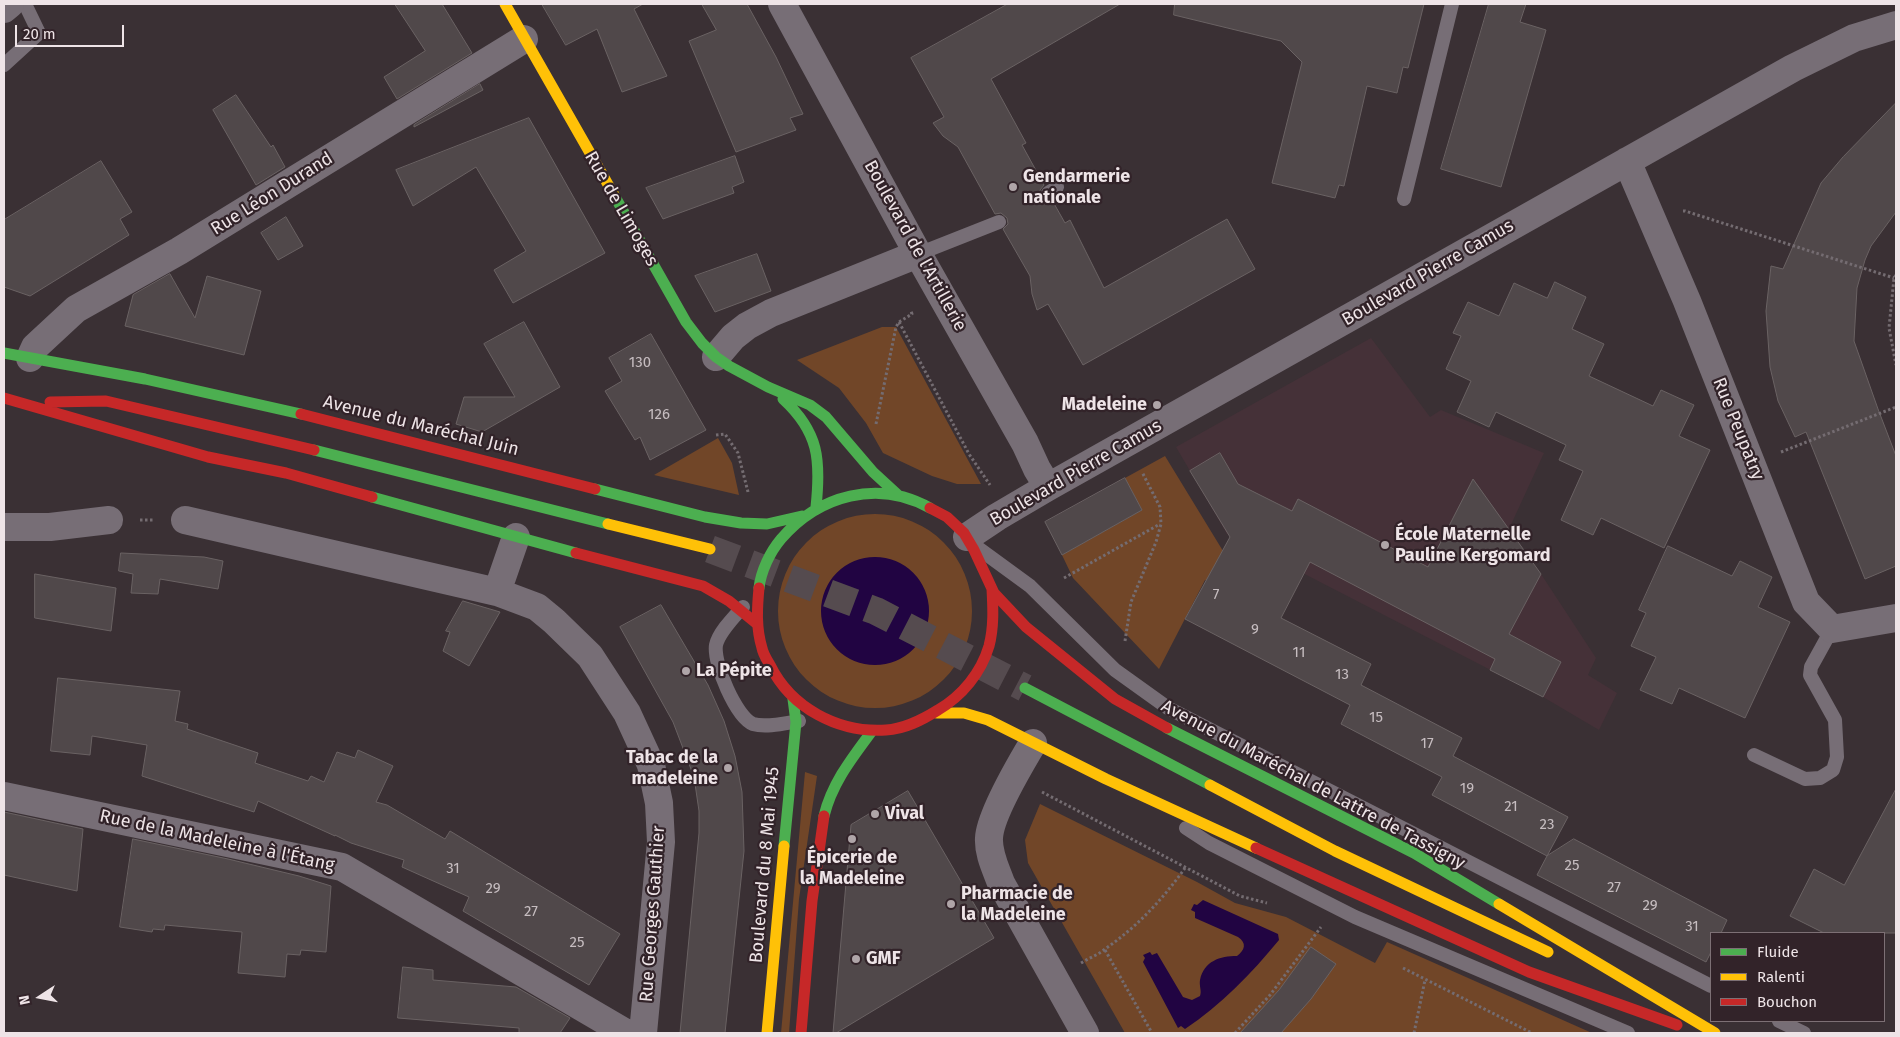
<!DOCTYPE html>
<meta charset="utf-8">
<style>
body{margin:0}
#map{position:relative;width:1900px;height:1037px;overflow:hidden;background:#3a3034;font-family:"Fira Sans",sans-serif}
canvas{display:block}
.frame{position:absolute;inset:0;border:5px solid #eee4e7;pointer-events:none}
.legend{position:absolute;left:1710px;top:932px;width:175px;height:90px;box-sizing:border-box;background:#322329;border:1px solid #7d7075;margin:0;padding:6px 9px;list-style:none;font-size:15px;color:#eee4e7}
.legend li{display:flex;align-items:center;gap:10px;height:25px}
.legend b{width:25px;border:1px solid #7d7075}
.north{position:absolute;left:15px;top:972px;width:50px;height:50px;-webkit-text-stroke:4px #322329;paint-order:stroke;rotate:259deg;font-size:14px;font-weight:700;line-height:20px;text-align:center;color:#eee4e7}
.north::after{content:'';display:block;margin:auto;width:18px;height:22px;background:#eee4e7;clip-path:polygon(50% 0,100% 100%,50% 72%,0 100%)}
.scale{position:absolute;left:15px;top:25px;width:109px;height:22px;box-sizing:border-box;border:2px solid #eee4e7;border-top:0;padding-left:6px;font-size:15px;line-height:18px;white-space:nowrap;color:#eee4e7;-webkit-text-stroke:4px #322329;paint-order:stroke}
</style>
<div id="map">
<canvas width="1900" height="1037"></canvas>
<div class="frame"></div>
<ul class="legend">
<li><b style="height:6px;background:#4caf50"></b>Fluide</li>
<li><b style="height:6px;background:#ffc107"></b>Ralenti</li>
<li><b style="height:6px;background:#c62828"></b>Bouchon</li>
</ul>
<div class="north">N</div>
<div class="scale">20 m</div>
</div>
<script>
const g = document.querySelector('canvas').getContext('2d');
g.lineJoin = 'round';
function fillPath(path, color) { g.fillStyle = color; g.fill(path, 'evenodd'); }
function stroke(path, color, width, dash) { g.strokeStyle = color; g.lineWidth = width; g.lineCap = dash ? 'butt' : 'round'; g.setLineDash(dash || []); g.stroke(path); }
function write(font, color, halo, rows, align = 'center') {
  g.font = font + ' "Fira Sans",sans-serif'; g.lineWidth = 4.5; g.setLineDash([]); g.textBaseline = 'middle'; g.strokeStyle = halo; g.fillStyle = color; for (const [text, x, y, turn = 0] of rows) {
    g.save(); g.translate(x, y); g.rotate((+turn || 0) * Math.PI / 180); g.textAlign = isNaN(turn) ? turn : align; if (halo) g.strokeText(text, 0, 0); g.fillText(text, 0, 0); g.restore();
  }
}
fillPath(new Path2D(`
 M1371 338 1430 417 1441 410 1544 453 1509 529 1541 574 1596 658 1588 675 1617 693 1599 730 1543 697 1227 534 1176 447Z`), '#453138');
fillPath(new Path2D(`
 M882 327H896L981 484H957L932 476 883 453 866 423 839 388 797 360Z
 M718 438 732 463 739 495 654 475Z
 M1165 456 1223 551 1207 581 1205 580 1159 669 1073 578 1062 555 1142 510 1125 478Z
 M778 611a97 97 0 1 1 194 0a97 97 0 1 1-194 0Z
 M805 772 817 776 799 899 789 1033H781Z
 M1040 804 1197 882 1235 903 1286 917 1375 963 1387 942 1592 1033H1125L1028 863 1025 840Z`), '#714628');
fillPath(new Path2D(`
 M821 611a54 54 0 1 1 108 0a54 54 0 1 1-108 0Z
 M1203 900 1278 934 1279 940C1251 974 1221 1005 1185 1029L1181 1026 1178 1028 1143 962 1145 958 1143 955 1150 952 1152 955 1157 953 1183 997 1192 1000 1200 996C1202 991 1199 986 1200 980 1204 961 1220 956 1237 956 1245 950 1247 943 1238 937L1195 918V912L1191 910 1194 904 1197 905Z`), '#210442');
const building = new Path2D(`
 M395 4H442L472 53 397 99 384 77 425 51Z
 M542 4H643L634 9 667 76 622 92 597 29 566 45Z
 M702 4H747L776 57 803 114 790 118 796 130 736 152 689 41 716 30Z
 M1008 4H1120L991 79 1026 143 1022 145 1044 185 1040 190V197L1045 201 1052 200 1065 223 1070 220 1104 288 1227 219 1255 269 1083 365 1048 304 1037 310 1032 294 1030 276 1003 229 1008 224 1007 218 1001 213 995 214 958 147 943 136 933 123 944 117 911 58Z
 M1175 4H1424L1408 68 1403 67 1397 93 1367 86 1344 186 1339 185 1335 198 1272 183 1302 62 1281 41 1174 15Z
 M1489 4H1526L1520 22 1546 30 1501 187 1441 169Z
 M480 84 483 90 414 127V125Z
 M236 95 271 147 273 145 285 167 256 185 213 110Z
 M1896 103V212L1871 246 1865 260 1857 288 1854 341 1878 409 1896 456V566L1865 579 1806 432 1795 437 1778 401 1770 367 1766 311 1771 266 1783 269 1821 183 1843 157Z
 M529 118 605 253 513 303 494 270 526 251 476 167 413 206 396 170Z
 M735 156 744 182 732 187 734 193 663 219 646 188Z
 M101 161 132 212 120 219 129 235 30 296 4 287V220Z
 M286 217 303 246 278 260 261 233Z
 M757 254 771 291 715 312 695 276Z
 M170 274 195 318 207 276 261 291 244 355 125 326 133 295Z
 M1555 282 1586 297 1572 329 1604 344 1589 376 1653 406 1661 390 1694 405 1679 436 1710 450 1664 548 1601 518 1593 535 1561 520 1583 471 1559 460 1566 445 1496 412 1489 427 1457 412 1471 381 1446 369 1461 336 1453 333 1468 302 1499 316 1514 283 1547 298Z
 M524 322 560 387 482 432 456 424 464 397H515L484 344Z
 M651 334 706 430 650 460 640 437 635 440 605 391 622 381 609 358Z
 M1220 453 1238 484 1292 511 1298 499 1428 567 1473 479 1541 574 1509 634 1561 662 1543 697 1490 670 1495 659 1310 562 1281 618 1371 664 1361 685 1462 738 1453 756 1568 817 1547 856 1432 795 1442 777 1341 724 1350 705 1185 619 1230 537 1190 471Z
 M1125 478 1142 510 1062 555 1045 522Z
 M1668 546 1732 576 1740 561 1772 577 1758 607 1790 622 1745 718 1679 688 1672 704 1640 690 1656 657 1631 646 1646 613 1639 610Z
 M121 553 204 557 223 561 218 589 160 579 158 594 131 593 133 574 119 571Z
 M35 574 116 588 111 631 35 618Z
 M463 601 500 612 469 666 443 651 450 632 446 631Z
 M661 605 708 685 724 721 735 756 742 792 744 851 725 1033H680L699 833V811L694 777 673 722 620 627Z
 M58 678 180 691 175 721 188 724 187 729 258 753 255 763 308 781 311 776 324 782 337 752 355 758 358 750 393 766 376 802 387 805 445 839 450 831 620 934 589 985 463 911 469 897 402 867 404 860 351 843 335 835V836L258 801 254 812 142 776 147 745 92 736 90 755 51 751Z
 M1896 789V933H1824L1790 916 1814 869 1844 885Z
 M908 791 994 938 836 1033H833L851 825Z
 M4 812 83 829 77 891 4 875Z
 M133 839 228 859 299 876 331 886 326 952 301 950 300 955 287 954 285 977 238 973 242 932 165 925 164 930 153 929 152 932 120 927Z
 M1574 839 1727 920 1721 933H1711V952L1706 962 1537 875 1547 856Z
 M1311 947 1336 964 1311 999 1281 1033H1240L1279 990Z
 M403 967 433 970V980L516 987 570 1018 560 1033H519V1028L398 1018Z`);
fillPath(building, '#50484a');
stroke(building, '#6a6263', 1);
stroke(new Path2D(`
 M710 549 876 611 1025 688`), '#554b4f', 28, [28, 14]);
stroke(new Path2D(`
 M1683 211H1685L1894 278
 M1896 275 1894 278 1889 328 1896 365
 M899 322 969 454 990 485
 M876 424 896 327 899 322 912 314 911 311
 M716 435 725 434 738 453 748 492
 M1781 452 1896 407
 M140 520H154
 M1064 578 1160 524
 M1125 641 1131 602 1156 542 1161 524 1160 507 1142 472
 M1042 792 1240 896 1267 903
 M1105 950 1152 1033
 M1081 963C1089 958 1098 955 1105 949 1137 927 1163 899 1185 868
 M1403 968 1532 1033
 M1235 1033 1270 995 1321 927
 M1414 1033 1425 980`), '#746c71', 3, [2.5, 2.5]);
stroke(new Path2D(`
 M4 65 39 33 25 4
 M1048 193 1057 187
 M1404 199 1452 4
 M918 254 999 222
 M978 548 1030 586 1115 670 1168 708 1711 986
 M743 607C734 617 719 632 716 645 713 663 736 717 753 724 766 728 786 723 799 721
 M1754 755 1805 779 1820 778 1833 770 1837 757 1835 720 1810 675 1811 667 1832 629
 M1186 828 1209 843 1355 917 1628 1033
 M1779 1021 1804 1033`), '#776e76', 14);
stroke(new Path2D(`
 M782 4 918 254 1025 443 1037 469 1048 487
 M4 9 10 4
 M1627 161 1687 301 1806 602 1832 629 1896 618
 M716 357 733 337 747 326 771 313 918 254
 M30 358 35 347 76 309 179 251 524 39
 M185 520 497 592 537 607 554 621 590 656 627 713 651 765 659 803 661 842 643 1033
 M4 527H50L109 520
 M967 537 997 517 1048 487 1793 68 1854 38 1896 25
 M497 592 516 537
 M1033 743C1021 763 990 815 989 838 988 854 996 869 1001 883L1085 1033
 M4 796 342 867 626 1033`), '#776e76', 28);
stroke(new Path2D(`
 M614 195 686 322 702 343 716 357 729 366 768 387 810 405 826 417 873 472 898 495
 M4 353 145 379 301 414
 M783 399C819 432 821 460 816 507
 M314 450 608 524
 M595 489 705 517 741 523 767 524 802 516
 M372 497 576 553
 M759 588C761 571 770 552 781 539 819 495 878 479 930 508
 M1025 688 1210 785
 M1167 728 1414 853 1499 904
 M824 816C832 783 852 758 872 731
 M784 846 796 722 793 699`), '#4caf50', 11);
stroke(new Path2D(`
 M505 4 614 195
 M608 524 710 549
 M937 713H964L988 720 1106 779 1256 848
 M1210 785 1335 851 1548 952
 M1499 904 1715 1033
 M767 1033 784 846`), '#ffc107', 11);
stroke(new Path2D(`
 M4 398 208 457 286 473 372 497
 M50 402 106 401 314 450
 M301 414 595 489
 M930 508 947 517 964 533 974 550 994 593 1026 627 1115 699 1167 728
 M576 553 703 586 729 601 756 623
 M759 588C757 609 756 628 762 648 763 654 767 660 770 665 791 708 838 733 886 730 905 729 922 720 938 710 962 696 981 673 989 646 994 627 993 608 992 589
 M1256 848 1529 972 1677 1025
 M801 1033 812 901 824 816`), '#c62828', 11);
for (const [x, y, r, color] of [
 [1013,187,5,"#afa5a8"],
 [1157,405,5,"#afa5a8"],
 [1385,545,5,"#afa5a8"],
 [686,671,5,"#afa5a8"],
 [728,768,5,"#afa5a8"],
 [875,814,5,"#afa5a8"],
 [852,839,5,"#afa5a8"],
 [951,904,5,"#afa5a8"],
 [856,959,5,"#afa5a8"]
]) { const dot = new Path2D(); dot.arc(x, y, r, 0, 2 * Math.PI); g.fillStyle = color; g.fill(dot); stroke(dot, '#322329', 2); }
write('15px', '#c6bdc0', null, [
 ["130",640,363],
 ["126",659,415],
 ["7",1216,595],
 ["9",1255,630],
 ["11",1299,653],
 ["13",1342,675],
 ["15",1376,718],
 ["17",1427,744],
 ["19",1467,789],
 ["21",1511,807],
 ["23",1547,825],
 ["25",1572,866],
 ["31",453,869],
 ["27",1614,888],
 ["29",493,889],
 ["29",1650,906],
 ["27",531,912],
 ["31",1692,927],
 ["25",577,943]
]);
write('bold 18px', '#eee4e7', '#322329', [
 ["Gendarmerie",1023,177],
 ["nationale",1023,198],
 ["Madeleine",1147,405,"right"],
 ["École Maternelle",1395,535],
 ["Pauline Kergomard",1395,556],
 ["La Pépite",696,671],
 ["Tabac de la",718,758,"right"],
 ["madeleine",718,779,"right"],
 ["Vival",885,814],
 ["Épicerie de",852,858,"center"],
 ["la Madeleine",852,879,"center"],
 ["Pharmacie de",961,894],
 ["la Madeleine",961,915],
 ["GMF",866,959]
], 'left');
write('18px', '#eee4e7', '#322329', [
 ["Rue Léon Durand",272,194,-32],
 ["Rue de Limoges",621,209,60],
 ["Boulevard de l'Artillerie",915,246,61],
 ["Boulevard Pierre Camus",1428,273,-30],
 ["Avenue du Maréchal Juin",421,426,14],
 ["Rue Peupatry",1738,429,68],
 ["Boulevard Pierre Camus",1076,473,-30],
 ["Avenue du Maréchal de Lattre de Tassigny",1313,785,28],
 ["Rue de la Madeleine à l'Étang",217,841,12],
 ["Boulevard du 8 Mai 1945",765,865,-85],
 ["Rue Georges Gauthier",653,914,-86]
]);
</script>
